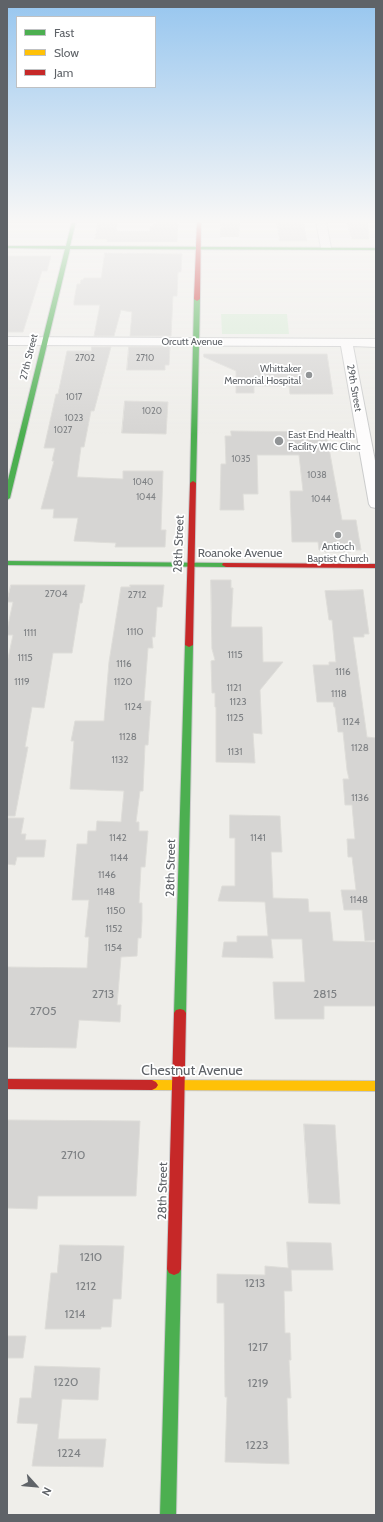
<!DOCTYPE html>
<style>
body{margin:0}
#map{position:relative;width:383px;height:1522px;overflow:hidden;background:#efeeea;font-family:Cabin,sans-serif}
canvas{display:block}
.frame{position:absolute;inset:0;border:8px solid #5f6368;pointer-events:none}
.legend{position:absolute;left:16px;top:16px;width:140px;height:72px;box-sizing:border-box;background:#fff;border:1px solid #bfc1c3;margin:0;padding:5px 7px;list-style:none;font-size:12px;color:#5f6368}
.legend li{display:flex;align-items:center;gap:8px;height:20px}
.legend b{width:20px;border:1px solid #bfc1c3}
.north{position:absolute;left:16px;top:1466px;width:40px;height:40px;-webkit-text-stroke:3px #fff;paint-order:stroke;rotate:117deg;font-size:11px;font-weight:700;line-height:16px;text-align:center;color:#5f6368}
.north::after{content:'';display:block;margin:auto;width:14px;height:18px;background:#5f6368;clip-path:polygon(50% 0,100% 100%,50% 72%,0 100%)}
</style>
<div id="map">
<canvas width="383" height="1522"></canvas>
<div class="frame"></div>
<ul class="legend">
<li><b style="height:5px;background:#4caf50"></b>Fast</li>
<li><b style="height:5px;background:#ffc107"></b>Slow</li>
<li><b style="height:5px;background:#c62828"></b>Jam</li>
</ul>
<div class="north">N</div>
</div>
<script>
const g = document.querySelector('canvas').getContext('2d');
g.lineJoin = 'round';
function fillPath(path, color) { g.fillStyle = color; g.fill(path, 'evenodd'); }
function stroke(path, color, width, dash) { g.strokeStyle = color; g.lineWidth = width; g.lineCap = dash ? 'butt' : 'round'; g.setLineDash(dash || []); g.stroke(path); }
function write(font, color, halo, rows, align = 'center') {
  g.font = font + ' Cabin,sans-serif'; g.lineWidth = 3.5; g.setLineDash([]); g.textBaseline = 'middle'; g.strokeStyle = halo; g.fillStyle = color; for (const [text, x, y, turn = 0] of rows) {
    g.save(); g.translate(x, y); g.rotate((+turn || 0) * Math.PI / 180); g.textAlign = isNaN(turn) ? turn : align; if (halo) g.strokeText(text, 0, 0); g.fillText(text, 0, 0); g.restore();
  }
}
fillPath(new Path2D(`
 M221 314H287L289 334H222Z`), '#d8ebd6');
const building = new Path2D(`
 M99 221H117L116 231H150V226H153L154 223 178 222 177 242H107V239H95Z
 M221 221H239V237H221Z
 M277 221H303L307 241H280Z
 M347 221H367L369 239H352Z
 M105 253 182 254 181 272H178L177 296H173L171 336H130L132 312 121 310 114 336H94L100 305H74V301L77 284H80L81 280H83L84 278H101Z
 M7 256H51L47 271H42L23 332H7Z
 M92 347H111L94 411H91L84 447H81L77 477 123 479V471H163L161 530H166L165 547H115L116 543 74 541 78 518H53L54 509H41L54 461H52L55 448H44L56 394H58L67 351H91Z
 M129 347H170L169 365H165V370H127Z
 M204 354H327L333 394H290L289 386H254V393H236V371L204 357Z
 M125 401 168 402 166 434 122 433Z
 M231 431 323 432 324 437H327L342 520H356L361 550H351V552H325L324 550H319L318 542H292L290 491H303L299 455H257L258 494H243L244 510H220L221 464H226L225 436H231Z
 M211 580H231V588H233L231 627H262L263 662H283L260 690 262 734 253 733 255 763 216 762V707H215V693H212L211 661 215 660 212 649Z
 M11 585H85L82 603H80L72 653H53L44 708 32 707 25 747H28L15 816H7V663L13 635H7V630L13 602H7Z
 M130 585H164L162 607H157L155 637H152L153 648H148L144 701H151L148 745H145L143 791H140L136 822H139V831H148L145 867H141L139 903H142V921L141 938H138L137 956 121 957 117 1005H121L120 1022 79 1020 76 1048 7 1047V967L87 968 89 937H85L89 900H72L77 844H87L88 831H96L97 821 121 822 124 791 70 789 74 741H71L75 721H104L109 662 121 587H130Z
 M363 590 369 634H364V637H353L367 737 376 738V940L365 941 362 910H344L341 890H356L352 857H348L347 839H355L352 805H345L343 779H349L347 770 343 732H338L335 707H334L333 702H317L313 665H329V662H336L332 620H329L325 591Z
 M230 815 280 816 282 852H271L273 898 308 899 309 912H330L333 941 376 942V1006H324V1019H275L273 982H305L302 939H271L273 958 222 957 224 942H237V936H268L265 902 218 901 222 886H235V838H230Z
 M7 818H24L21 834H26L25 840H46L44 857H17L15 865 7 864Z
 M7 1120 140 1121 136 1196H38L37 1209 7 1208Z
 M304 1124 335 1125 340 1204 309 1203Z
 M287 1242 331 1243 333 1270H291L292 1291H284L285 1333H290L291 1360H289L291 1398H287L289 1464 225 1462 227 1397H225L224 1303H217V1274L265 1275V1266L288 1268Z
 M60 1245 124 1246 121 1299H113L111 1327H101V1329H45L51 1273H57Z
 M7 1336H26L23 1358H7Z
 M35 1366 100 1368 98 1400 62 1399 58 1439H106L103 1467 32 1466 38 1424 17 1423 20 1398H31Z`);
fillPath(building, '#d6d5d3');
stroke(building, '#deddd9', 1);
const street = new Path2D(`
 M316 221H326L331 248 330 250H322L321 248Z
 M7 337 376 339V347L353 346 376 466V508L371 507 369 504 341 346 7 345Z`);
const fast = new Path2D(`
 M72 221H76L70 246 376 248V250L70 249 10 498 7 500V484L65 249 7 248V246H66Z
 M197 297 200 299 196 483 193 485 190 483 194 299Z
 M7 561 226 563 230 565 226 567 7 565Z
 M186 643H192L193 645 186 1013 184 1016 180 1017 176 1016 174 1013 185 645Z
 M174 1263 179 1265 181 1269 176 1515H160L167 1269 169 1265Z`);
const slow = new Path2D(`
 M152 1080 376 1081V1091L152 1090 148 1088 146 1085 148 1082Z`);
const jam = new Path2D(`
 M197 221H201L200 299 197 301 194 299Z
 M193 481 196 483 193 645 189 647 185 645 190 483Z
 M223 563 376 564V568L226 567 222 565Z
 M180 1009 184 1010 186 1013 181 1269 179 1273 174 1275 169 1273 167 1269 174 1013 176 1010Z
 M7 1079 152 1080 156 1082 158 1085 156 1088 152 1090 7 1089Z`);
stroke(street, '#cbcccc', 2);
stroke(fast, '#cacacb', 2);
stroke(slow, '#cacacb', 2);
stroke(jam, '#cacacb', 2);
fillPath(street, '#fdfcfc');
fillPath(fast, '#4caf50');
fillPath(slow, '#ffc107');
fillPath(jam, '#c62828');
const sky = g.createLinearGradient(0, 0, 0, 434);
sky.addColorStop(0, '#97c6ef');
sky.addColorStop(0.51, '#f8f7f6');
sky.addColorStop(1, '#f8f7f600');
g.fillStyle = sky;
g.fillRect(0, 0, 383, 434);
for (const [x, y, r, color] of [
 [309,375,4,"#919496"],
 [279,441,5,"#919496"],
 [338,535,4,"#919496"]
]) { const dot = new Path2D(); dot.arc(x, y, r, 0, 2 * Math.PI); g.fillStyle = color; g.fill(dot); stroke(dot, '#fff', 1.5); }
write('9px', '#7e8184', null, [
 ["2702",85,358],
 ["2710",145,358],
 ["1017",74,397],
 ["1020",152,411],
 ["1023",74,418],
 ["1027",63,430],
 ["1035",241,459],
 ["1038",317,475],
 ["1040",143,482],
 ["1044",146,497],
 ["1044",321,499]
]);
write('10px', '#5f6368', '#fff', [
 ["Orcutt Avenue",192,342],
 ["27th Street",29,357,-76],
 ["29th Street",354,388,80]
]);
write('10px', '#5f6368', '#fff', [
 ["Whittaker",301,369],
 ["Memorial Hospital",301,381],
 ["East End Health",288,435,"left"],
 ["Facility WIC Clinc",288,447,"left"],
 ["Antioch",338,547,"center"],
 ["Baptist Church",338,559,"center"]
], 'right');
write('10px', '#7e8184', null, [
 ["2704",56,594],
 ["2712",137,595],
 ["1110",135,632],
 ["1111",30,633],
 ["1115",235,655],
 ["1115",25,658],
 ["1116",124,664],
 ["1116",343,672],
 ["1119",22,682],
 ["1120",123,682],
 ["1121",234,688],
 ["1118",339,694],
 ["1123",238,702],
 ["1124",133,707],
 ["1125",235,718],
 ["1124",351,722],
 ["1128",128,737],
 ["1128",360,748],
 ["1131",235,752],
 ["1132",120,760],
 ["1136",360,798],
 ["1142",118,838],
 ["1141",258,838],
 ["1144",119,858],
 ["1146",107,875],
 ["1148",106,892],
 ["1148",359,900],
 ["1150",116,911],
 ["1152",114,929],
 ["1154",113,948]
]);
write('12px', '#5f6368', '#fff', [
 ["28th Street",179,544,-88],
 ["Roanoke Avenue",240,553],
 ["28th Street",171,868,-89],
 ["28th Street",163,1191,-89]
]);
write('12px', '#7e8184', null, [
 ["2713",103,994],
 ["2815",325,994],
 ["2705",43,1011],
 ["2710",73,1155],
 ["1210",91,1257],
 ["1213",255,1283],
 ["1212",86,1286],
 ["1214",75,1314],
 ["1217",258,1347],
 ["1220",66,1382],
 ["1219",258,1383],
 ["1223",257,1445],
 ["1224",69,1453]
]);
write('14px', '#5f6368', '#fff', [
 ["Chestnut Avenue",192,1071]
]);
</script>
